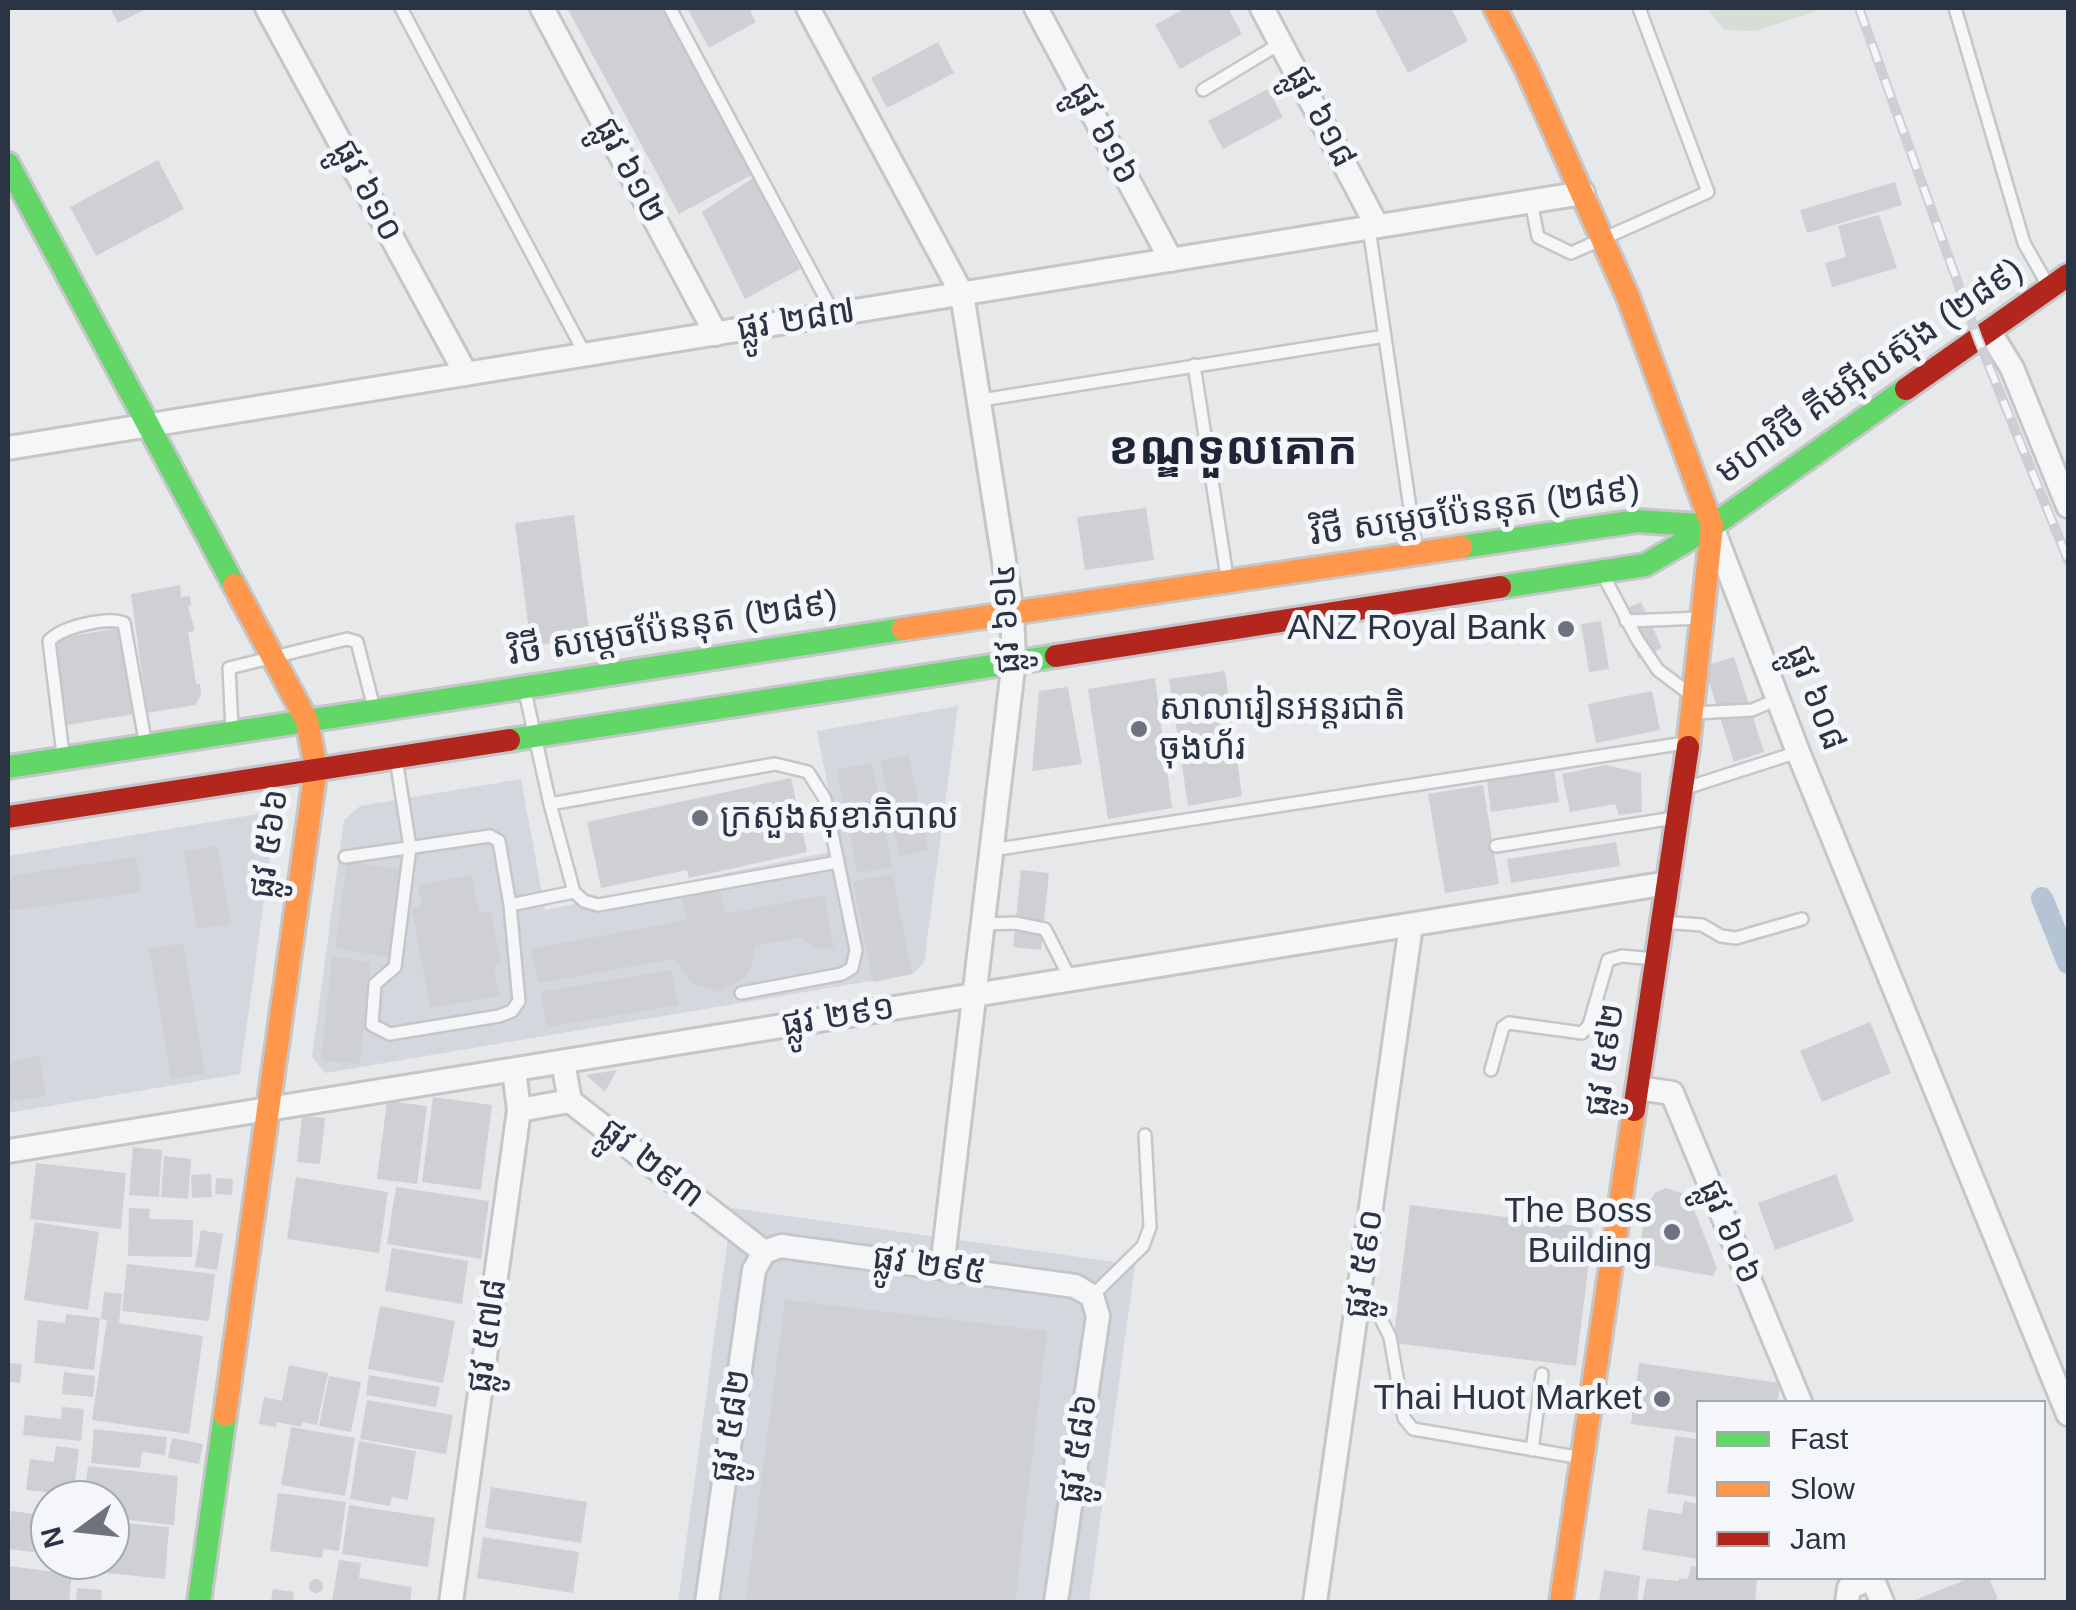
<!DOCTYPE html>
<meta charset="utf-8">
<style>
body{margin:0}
#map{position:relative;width:2076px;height:1610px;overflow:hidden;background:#e6e8ea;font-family:Helvetica,sans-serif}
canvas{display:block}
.frame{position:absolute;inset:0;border:10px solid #2b3445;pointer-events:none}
.legend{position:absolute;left:1696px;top:1400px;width:350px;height:180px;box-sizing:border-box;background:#f4f6f9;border:2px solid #a4a8b1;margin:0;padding:12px 18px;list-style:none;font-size:30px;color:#2b3445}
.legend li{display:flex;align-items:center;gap:20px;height:50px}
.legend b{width:50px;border:2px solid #a4a8b1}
.north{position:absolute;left:30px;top:1480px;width:100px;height:100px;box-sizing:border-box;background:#f4f6f9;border:2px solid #a4a8b1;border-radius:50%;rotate:255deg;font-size:28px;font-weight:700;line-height:40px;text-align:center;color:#2b3445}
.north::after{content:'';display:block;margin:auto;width:35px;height:45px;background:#6c737f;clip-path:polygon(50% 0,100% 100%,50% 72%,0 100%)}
</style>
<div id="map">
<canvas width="2076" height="1610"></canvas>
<div class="frame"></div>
<ul class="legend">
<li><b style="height:12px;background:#63d668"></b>Fast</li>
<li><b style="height:12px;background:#ff974d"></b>Slow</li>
<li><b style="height:12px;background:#b3261e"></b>Jam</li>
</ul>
<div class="north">N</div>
</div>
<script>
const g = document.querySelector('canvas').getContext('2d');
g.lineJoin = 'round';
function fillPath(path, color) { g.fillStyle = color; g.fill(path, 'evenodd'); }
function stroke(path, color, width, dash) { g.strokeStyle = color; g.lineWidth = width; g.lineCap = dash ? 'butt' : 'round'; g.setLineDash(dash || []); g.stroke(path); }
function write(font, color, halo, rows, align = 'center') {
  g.font = font + ' Helvetica,"Noto Sans Khmer",sans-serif'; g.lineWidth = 10; g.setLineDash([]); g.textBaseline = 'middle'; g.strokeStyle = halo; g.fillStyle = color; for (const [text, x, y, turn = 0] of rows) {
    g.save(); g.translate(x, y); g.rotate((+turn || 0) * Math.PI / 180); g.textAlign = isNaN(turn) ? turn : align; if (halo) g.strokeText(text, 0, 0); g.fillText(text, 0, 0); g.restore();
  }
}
fillPath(new Path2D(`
 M958 706 924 963 912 974 325 1073 312 1057 344 820 360 806 521 779 545 910 840 850 817 731Z
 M264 813 273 835 240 1074 8 1113V856Z
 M732 1208 1135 1265 1089 1602H678Z`), '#d4d7dd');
fillPath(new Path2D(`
 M1707 8H1826L1755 31 1724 30Z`), '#d6ded6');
stroke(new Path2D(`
 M2042 898 2068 963`), '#b4c4d5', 22);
fillPath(new Path2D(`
 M110 8H148L118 23Z
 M567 8H662L753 174 679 214Z
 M687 8H756L750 11 756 22 709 48Z
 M1185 8H1228L1242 34 1180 69 1155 25Z
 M1380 8H1451L1468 41 1408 73 1375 10Z
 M938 42 954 73 887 108 871 78Z
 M1268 89 1283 117 1223 149 1208 121Z
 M158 160 184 209 96 256 70 207Z
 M753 178 800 269 745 299 702 212Z
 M1895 182 1902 205 1807 233 1800 210Z
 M1879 215 1897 268 1832 287 1825 263 1846 257 1838 226Z
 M1146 508 1154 560 1085 570 1077 517Z
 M574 515 590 638 531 646 515 523Z
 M180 585 181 597 190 596 191 605 188 606 195 631 188 632 196 684H200L201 694 196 705 147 713 131 594Z
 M1641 602 1662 648 1639 659 1618 613Z
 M1601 621 1609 669 1589 672 1581 624Z
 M120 628 135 714 67 725 52 639Z
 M1734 657 1764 752 1734 762 1704 666Z
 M1225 671 1242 796 1188 806 1169 679Z
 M1155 678 1172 808 1108 819 1088 689Z
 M1068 687 1082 764 1032 771 1039 691Z
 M1652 691 1660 730 1596 743 1588 704Z
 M909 755 928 850 899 856 881 761Z
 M872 763 892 867 857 873 837 769Z
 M1605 765 1641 773 1642 812 1619 815 1615 804 1570 812 1562 774Z
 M1554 770 1559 802 1491 812 1487 780Z
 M791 778 807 852 689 878 687 870 601 888 587 822Z
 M1483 785 1499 884 1445 893 1428 794Z
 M1616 842 1620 866 1511 883 1507 859Z
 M218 846 231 924 197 929 184 851Z
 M136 857 142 892 8 911V876Z
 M347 861 403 870 390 957 335 948Z
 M1021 870 1049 873 1041 950 1013 947Z
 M892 874 912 974 873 982 853 882Z
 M472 875 479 913 491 911 501 964 494 965 499 996 430 1008 412 908 422 906 418 885Z
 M720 889 725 914 824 895 834 948 812 947 802 937 755 946 751 966 743 979 719 992 692 984 674 959 538 983 531 949 687 920 682 897Z
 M183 943 205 1073 171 1079 149 949Z
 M332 957 371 962 360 1064 321 1060Z
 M672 970 678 1005 547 1027 541 992Z
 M1870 1022 1891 1073 1822 1102 1800 1051Z
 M40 1056 46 1096 8 1102V1062Z
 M617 1070 605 1092 586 1075Z
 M433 1097 492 1105 481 1190 422 1182Z
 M387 1101 427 1106 417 1184 377 1179Z
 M302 1116 325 1118 320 1164 297 1162Z
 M133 1147 162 1150 159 1197 129 1195Z
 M164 1156 191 1159 188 1199 161 1197Z
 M36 1163 126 1173 121 1229 30 1219Z
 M211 1174 212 1197 192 1198 191 1175Z
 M1836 1174 1854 1221 1775 1250 1758 1203Z
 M296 1177 388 1192 379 1253 287 1239Z
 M216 1178 233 1179 232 1195 215 1194Z
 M396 1187 489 1201 481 1259 387 1244Z
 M1666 1188 1685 1194 1691 1202 1717 1268 1713 1276 1641 1263 1638 1259 1646 1206 1655 1193Z
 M1410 1205 1593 1228 1576 1366 1393 1343Z
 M129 1208 150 1209 149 1219 193 1220 192 1257 128 1256Z
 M35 1222 99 1232 88 1310 24 1300Z
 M201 1230 223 1234 217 1270 195 1267Z
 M392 1248 468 1261 462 1304 385 1291Z
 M127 1264 215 1274 209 1321 122 1311Z
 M104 1292 122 1294 119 1323 203 1336 189 1434 92 1420 107 1320 101 1319Z
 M785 1300 1047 1331 1015 1602H772L746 1599Z
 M380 1306 455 1321 443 1383 368 1369Z
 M66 1314 100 1318 94 1370 34 1363 38 1320 65 1323Z
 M8 1363 22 1364 20 1383 8 1382Z
 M1639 1363 1780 1383 1778 1402H1698V1433L1631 1424Z
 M289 1365 328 1373 317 1425 302 1422 301 1427 277 1422 276 1427 259 1424 264 1397 282 1401Z
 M64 1372 95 1376 93 1397 62 1394Z
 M369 1375 440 1387 436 1407 366 1395Z
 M329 1376 361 1382 351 1432 319 1426Z
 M367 1400 453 1415 446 1454 360 1439Z
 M62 1407 84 1409 81 1441 23 1435 25 1415 61 1419Z
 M291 1427 355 1438 345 1496 281 1485Z
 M94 1429 167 1437 165 1455 142 1452 140 1468 91 1463Z
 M1675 1436 1698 1439V1497L1667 1493Z
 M172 1438 203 1444 199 1464 168 1458Z
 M359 1441 416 1451 408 1500 392 1497 390 1506 350 1499Z
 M56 1446 79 1449 74 1490 78 1491 77 1500H50V1506H46L47 1492 26 1490 30 1459 54 1462Z
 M88 1466 178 1476 174 1525 110 1518V1500H84Z
 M491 1487 587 1502 581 1543 485 1528Z
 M278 1493 346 1502 339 1551 323 1549 322 1558 270 1551Z
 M1684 1501 1698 1504V1559L1642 1550 1648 1509 1682 1514Z
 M349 1505 435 1518 428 1567 342 1554Z
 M11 1511 50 1516V1554L8 1549Z
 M110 1522 169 1527 165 1579 79 1570 80 1560H110Z
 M483 1537 579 1552 573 1593 477 1578Z
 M339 1560 361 1563 359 1578 412 1587 410 1602H332Z
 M8 1566 72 1574 69 1602H8Z
 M1691 1566 1698 1567V1578H1757L1755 1602H1642L1647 1578 1679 1581V1578L1688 1579Z
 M1604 1570 1640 1576 1637 1602H1599Z
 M1970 1578H1989L1998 1599 1988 1602H1910Z
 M309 1586a7 7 0 1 1 14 0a7 7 0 1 1-14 0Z
 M77 1588 102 1590 101 1602H76Z
 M273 1589 294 1592 293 1602H271Z`), '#ced0d3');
const lane = new Path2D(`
 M401 8 585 354
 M670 8 834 314
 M1955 8 2024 243 2049 287
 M1203 90 1281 43
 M1531 201 1538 237 1571 253 1708 192 1639 8
 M1369 228 1416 549
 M1194 365 1227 577
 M981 400 1385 336
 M1603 575 1637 639 1658 670 1691 695
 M1626 621 1702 618
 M524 687 550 804 775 764 808 772 825 799 856 950 852 968 842 974 741 993
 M1694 713 1752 710 1778 699
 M232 729 229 668 347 639 357 642 374 708
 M63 754 49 641C61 627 108 616 124 623L146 746
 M396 759 410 847 395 967 375 984 372 1025 390 1034 499 1016 512 1011 519 1001 510 905
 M1686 788 1798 752
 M550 804 574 892 584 901 598 905 838 862
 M1496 846 1674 818
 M992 850 1685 743
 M345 857 490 836 499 841 510 905 574 892
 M1662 922 1702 925 1721 936 1736 938 1802 919
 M983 924 1015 923 1045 929 1071 980
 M1491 1070 1503 1027 1509 1023 1582 1033 1589 1025 1608 960 1622 956 1654 959
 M1092 1296 1143 1246 1150 1227 1145 1135
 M1358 1307 1378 1313 1390 1337 1404 1418 1413 1429 1582 1458
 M1532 1450 1542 1374`);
const street = new Path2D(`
 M267 8 466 374
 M542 8 716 334
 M808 8 962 294 1012 612 1014 660 942 1268
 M1036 8 1171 260
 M1262 8 1377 226
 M1989 331 2012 368 2068 506
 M8 448 1583 193
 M1714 532 1798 752 2068 1414
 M563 1062 570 1101 764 1252
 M1638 1088 1672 1093 1800 1402
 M519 1110 570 1101
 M8 1151 1668 883
 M764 1252 781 1246 1075 1286 1092 1296 1098 1316 1056 1602
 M1872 1578 1882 1602
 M451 1602 519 1110 514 1070
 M707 1602 754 1270 764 1252
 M1315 1602 1411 925
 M1847 1602 1849 1588 1871 1578`);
const fast = new Path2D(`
 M8 164 234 585
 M1461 547 1638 521 1712 526
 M1500 587 1645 565 1712 526 1906 389
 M509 740 1056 656
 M8 767 903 629
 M199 1602 225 1415`);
const slow = new Path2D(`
 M1495 8 1526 68 1628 297 1712 526 1688 747
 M903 629 1461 547
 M225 1415 316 768 307 721 234 585
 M1561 1602 1634 1110`);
const jam = new Path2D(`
 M1906 389 2068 275
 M1056 656 1500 587
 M8 817 509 740
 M1634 1110 1688 747`);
stroke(lane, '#c4c6c8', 16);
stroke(street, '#c4c6c8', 28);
stroke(fast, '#c4c6c8', 28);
stroke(slow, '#c4c6c8', 28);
stroke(jam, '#c4c6c8', 28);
stroke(lane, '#f5f6f7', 11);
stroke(street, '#f5f6f7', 22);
stroke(fast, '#63d668', 22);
stroke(slow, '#ff974d', 22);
stroke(jam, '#b3261e', 22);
const rail = new Path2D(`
 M1859 8 1978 339 2068 560`);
stroke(rail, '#cecfd2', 10);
stroke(rail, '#f4f6f9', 6, [19]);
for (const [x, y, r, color] of [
 [1566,629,10,"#6c737f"],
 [1139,729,10,"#6c737f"],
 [700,818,10,"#6c737f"],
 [1672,1232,10,"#6c737f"],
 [1662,1399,10,"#6c737f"]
]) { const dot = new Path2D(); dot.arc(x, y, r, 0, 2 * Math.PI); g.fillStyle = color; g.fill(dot); stroke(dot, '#f4f6f9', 4); }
write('35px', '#2b3445', '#f4f6f9', [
 ["ផ្លូវ ៦១៨",1320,117,62],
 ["ផ្លូវ ៦១៦",1103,134,62],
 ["ផ្លូវ ៦១២",629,171,62],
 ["ផ្លូវ ៦១០",367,191,62],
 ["ផ្លូវ ២៨៧",796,321,-9],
 ["មហាវិថី គីមអ៊ីលស៊ុង (២៨៩)",1870,372,-35],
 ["វិថី សម្តេចប៉ែននុត (២៨៩)",1475,512,-8],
 ["ផ្លូវ ៦១៤",1007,619,-93],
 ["វិថី សម្តេចប៉ែននុត (២៨៩)",673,629,-9],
 ["ផ្លូវ ៦០៨",1815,698,69],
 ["ផ្លូវ ៥៦៦",270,844,-82],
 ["ផ្លូវ ២៩១",838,1017,-9],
 ["ផ្លូវ ៥៩២",1606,1060,-82],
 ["ផ្លូវ ២៩៣",651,1164,38],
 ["ផ្លូវ ៦០៦",1729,1232,67],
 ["ផ្លូវ ៥៩០",1365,1264,-82],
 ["ផ្លូវ ២៩៥",929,1266,8],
 ["ផ្លូវ ៥៧៨",488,1336,-82],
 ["ផ្លូវ ៥៨២",732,1426,-82],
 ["ផ្លូវ ៥៨៦",1079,1449,-82]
]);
write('35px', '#2b3445', '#f4f6f9', [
 ["ANZ Royal Bank",1546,629],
 ["សាលារៀនអន្តរជាតិ",1159,709,"left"],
 ["ចុងហ័រ",1159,749,"left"],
 ["ក្រសួងសុខាភិបាល",720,818,"left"],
 ["The Boss",1652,1212],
 ["Building",1652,1252],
 ["Thai Huot Market",1642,1399]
], 'right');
write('bold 45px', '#1d2536', '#f4f6f9', [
 ["ខណ្ឌទួលគោក",1233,452]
]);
</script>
